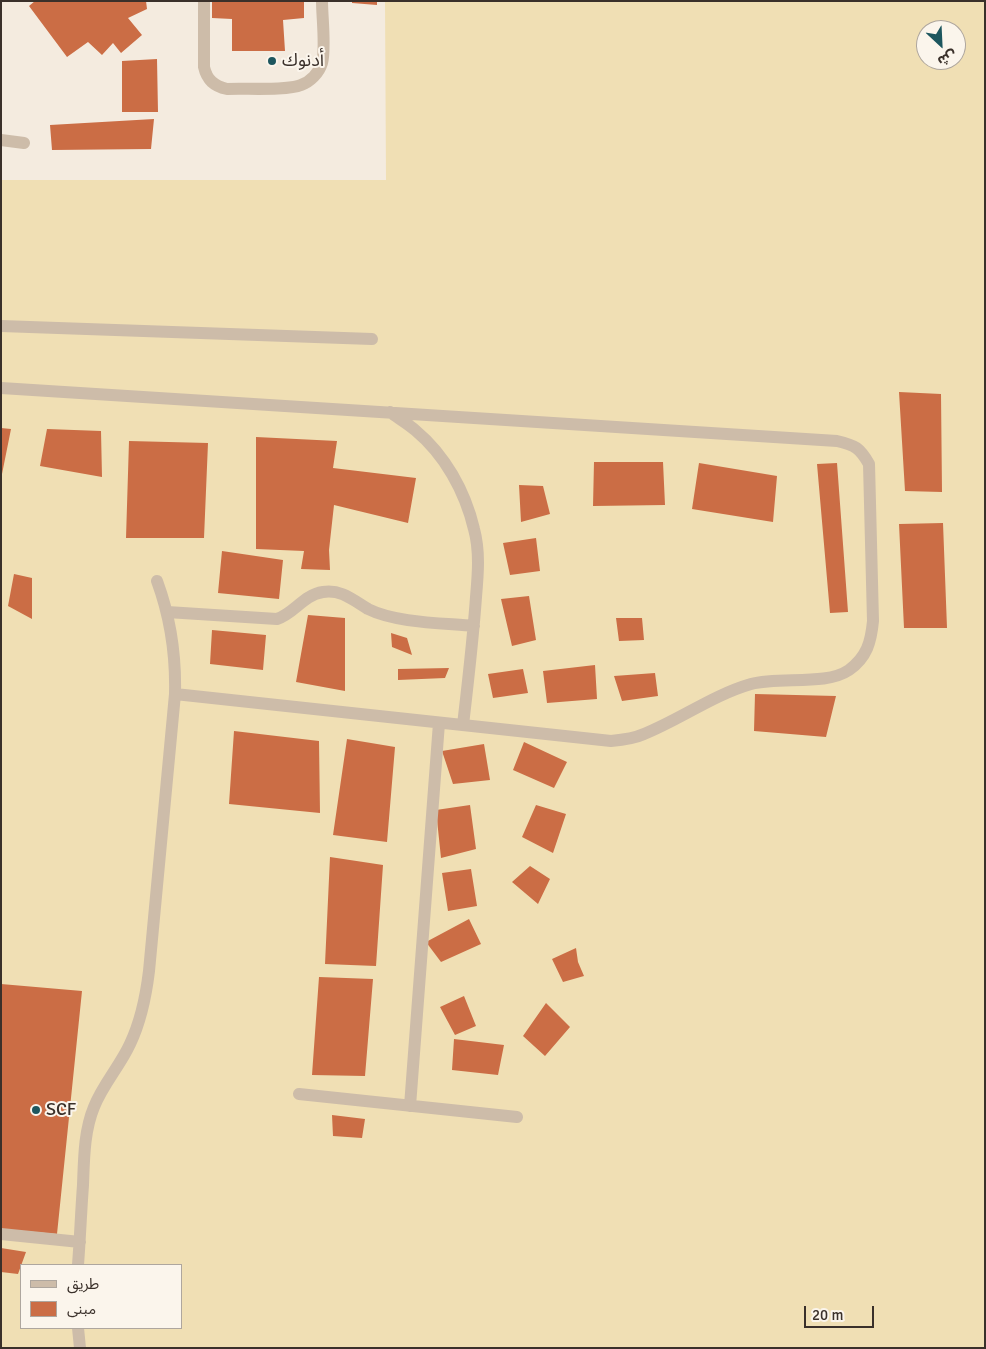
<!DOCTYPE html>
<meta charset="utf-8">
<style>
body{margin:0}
#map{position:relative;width:986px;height:1349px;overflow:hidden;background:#f4ebdf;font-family:Signika,"Noto Sans Arabic",sans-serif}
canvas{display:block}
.frame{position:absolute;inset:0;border:2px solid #3a302a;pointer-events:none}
.legend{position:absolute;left:20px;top:1264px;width:162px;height:65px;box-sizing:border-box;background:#fbf5ec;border:1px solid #aea69e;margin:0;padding:6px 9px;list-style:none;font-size:15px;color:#3a302a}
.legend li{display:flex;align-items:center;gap:10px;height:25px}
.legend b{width:25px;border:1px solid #aea69e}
.north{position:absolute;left:916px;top:20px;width:50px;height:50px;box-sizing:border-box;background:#fbf5ec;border:1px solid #aea69e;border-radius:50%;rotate:155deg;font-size:14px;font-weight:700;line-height:20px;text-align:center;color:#3a302a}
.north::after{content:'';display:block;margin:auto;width:18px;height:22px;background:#1d565e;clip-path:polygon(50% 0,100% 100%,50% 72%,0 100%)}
.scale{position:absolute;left:804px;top:1306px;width:70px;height:22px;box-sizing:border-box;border:2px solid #3a302a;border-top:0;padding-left:6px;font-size:15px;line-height:18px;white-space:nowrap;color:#3a302a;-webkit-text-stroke:4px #fbf5ec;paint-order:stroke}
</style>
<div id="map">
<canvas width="986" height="1349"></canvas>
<div class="frame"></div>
<ul class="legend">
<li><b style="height:6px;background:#cdbca9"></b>طريق</li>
<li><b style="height:14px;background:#cb6d45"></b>مبنى</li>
</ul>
<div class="north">ش</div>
<div class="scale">20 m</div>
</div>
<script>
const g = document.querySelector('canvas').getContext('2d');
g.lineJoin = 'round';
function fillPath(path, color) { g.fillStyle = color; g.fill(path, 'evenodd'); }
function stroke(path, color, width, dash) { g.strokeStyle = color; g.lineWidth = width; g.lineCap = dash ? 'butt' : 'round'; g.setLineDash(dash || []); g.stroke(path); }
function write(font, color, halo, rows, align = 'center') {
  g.font = font + ' Signika,"Noto Sans Arabic",sans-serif'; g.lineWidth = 4; g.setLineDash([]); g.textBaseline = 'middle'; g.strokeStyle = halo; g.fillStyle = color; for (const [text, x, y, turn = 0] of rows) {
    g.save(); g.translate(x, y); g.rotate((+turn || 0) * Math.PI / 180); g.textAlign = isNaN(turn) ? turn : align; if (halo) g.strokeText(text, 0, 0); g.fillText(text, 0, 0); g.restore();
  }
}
fillPath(new Path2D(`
 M385 1H985V1348H1V180H386ZM926 30H956V60H926ZM21 1265H181V1328H21Z`), '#f0dfb4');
fillPath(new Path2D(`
 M35 1H146L147 9 128 18 142 35 121 53 113 43 102 55 88 42 67 57 29 6Z
 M212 1H304V18L283 20 285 51H232V19L212 18Z
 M352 1H377V5L352 3Z
 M157 59 158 112H122V61Z
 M154 119 151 149 52 150 50 125Z
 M899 392 941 394 942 492 905 491Z
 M1 428 11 429 2 474H1Z
 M47 429 101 431 102 477 40 466Z
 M256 437 337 441 333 468 416 478 408 523 334 505 329 550 330 570 301 569 304 551 256 549Z
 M129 441 208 443 204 538H126Z
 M594 462H663L665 505 593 506Z
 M699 463 777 476 773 522 692 509Z
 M837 463 848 612 830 613 817 464Z
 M519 485 543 486 550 514 521 522Z
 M943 523 947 628H904L899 524Z
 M536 538 540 571 510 575 503 543Z
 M222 551 283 560 279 599 218 593Z
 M14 574 32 578V619L8 606Z
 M529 596 536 640 512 646 501 599Z
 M308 615 345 618V691L296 682Z
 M616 618H642L644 640 619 641Z
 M212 630 266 635 263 670 210 664Z
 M391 633 407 638 412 655 392 647Z
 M595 665 597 699 547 703 543 671Z
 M449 668 445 678 398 680V669Z
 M523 669 528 693 493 698 488 674Z
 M655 673 658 696 622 701 614 676Z
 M755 694 836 696 826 737 754 731Z
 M234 731 319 741 320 813 229 804Z
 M347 739 395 747 387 842 333 835Z
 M524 742 567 762 554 788 513 770Z
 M484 744 490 780 453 784 442 751Z
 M470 805 476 849 441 858 436 810Z
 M536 805 566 814 553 853 522 837Z
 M330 857 383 865 376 966 325 964Z
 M530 866 550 879 538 904 512 882Z
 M471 869 477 906 448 911 442 873Z
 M469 919 481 944 441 962 426 942Z
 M576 948 578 962 584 976 563 982 552 959Z
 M319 977 373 979 365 1076 312 1075Z
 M1 984 82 991 57 1234 1 1229Z
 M464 996 476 1026 455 1035 440 1007Z
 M546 1003 570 1027 545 1056 523 1036Z
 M454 1039 504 1045 498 1075 452 1070Z
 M332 1115 365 1119 362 1138 333 1136Z
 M1 1248 26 1252 18 1274 1 1272Z`), '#cb6d45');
stroke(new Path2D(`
 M204 1V67C207 80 214 86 227 89 244 88 287 91 301 85 310 82 319 73 322 63 326 49 322 17 322 1
 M1 140 24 143
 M1 326 372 339
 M1 388 837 441C855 445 860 448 869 464L873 621C871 642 867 657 849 670 826 686 780 676 751 684 713 695 681 719 644 734 633 739 622 740 611 741L175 694
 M390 412C398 418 407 423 415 430 445 455 465 491 474 529 480 551 478 574 476 597 473 640 468 682 463 725
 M167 612 277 619C295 613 303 595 323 592 341 589 353 600 368 609 396 623 443 623 474 626
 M299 1094 517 1117
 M410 1106 439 723
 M1 1234 80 1242
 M78 1265C80 1239 81 1212 83 1185 84 1159 84 1131 94 1107 103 1084 120 1066 130 1044 141 1021 146 996 149 971L175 694C176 654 171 619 157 581
 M78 1328 80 1348`), '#cdbca9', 12);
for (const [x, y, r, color] of [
 [272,61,5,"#1d565e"],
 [36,1110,5,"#1d565e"]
]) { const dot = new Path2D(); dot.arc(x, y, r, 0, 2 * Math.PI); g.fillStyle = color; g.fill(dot); stroke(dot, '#fbf5ec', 2); }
write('18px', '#3a302a', '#fbf5ec', [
 ["أدنوك",282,61],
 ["SCF",46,1110]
], 'left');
</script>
